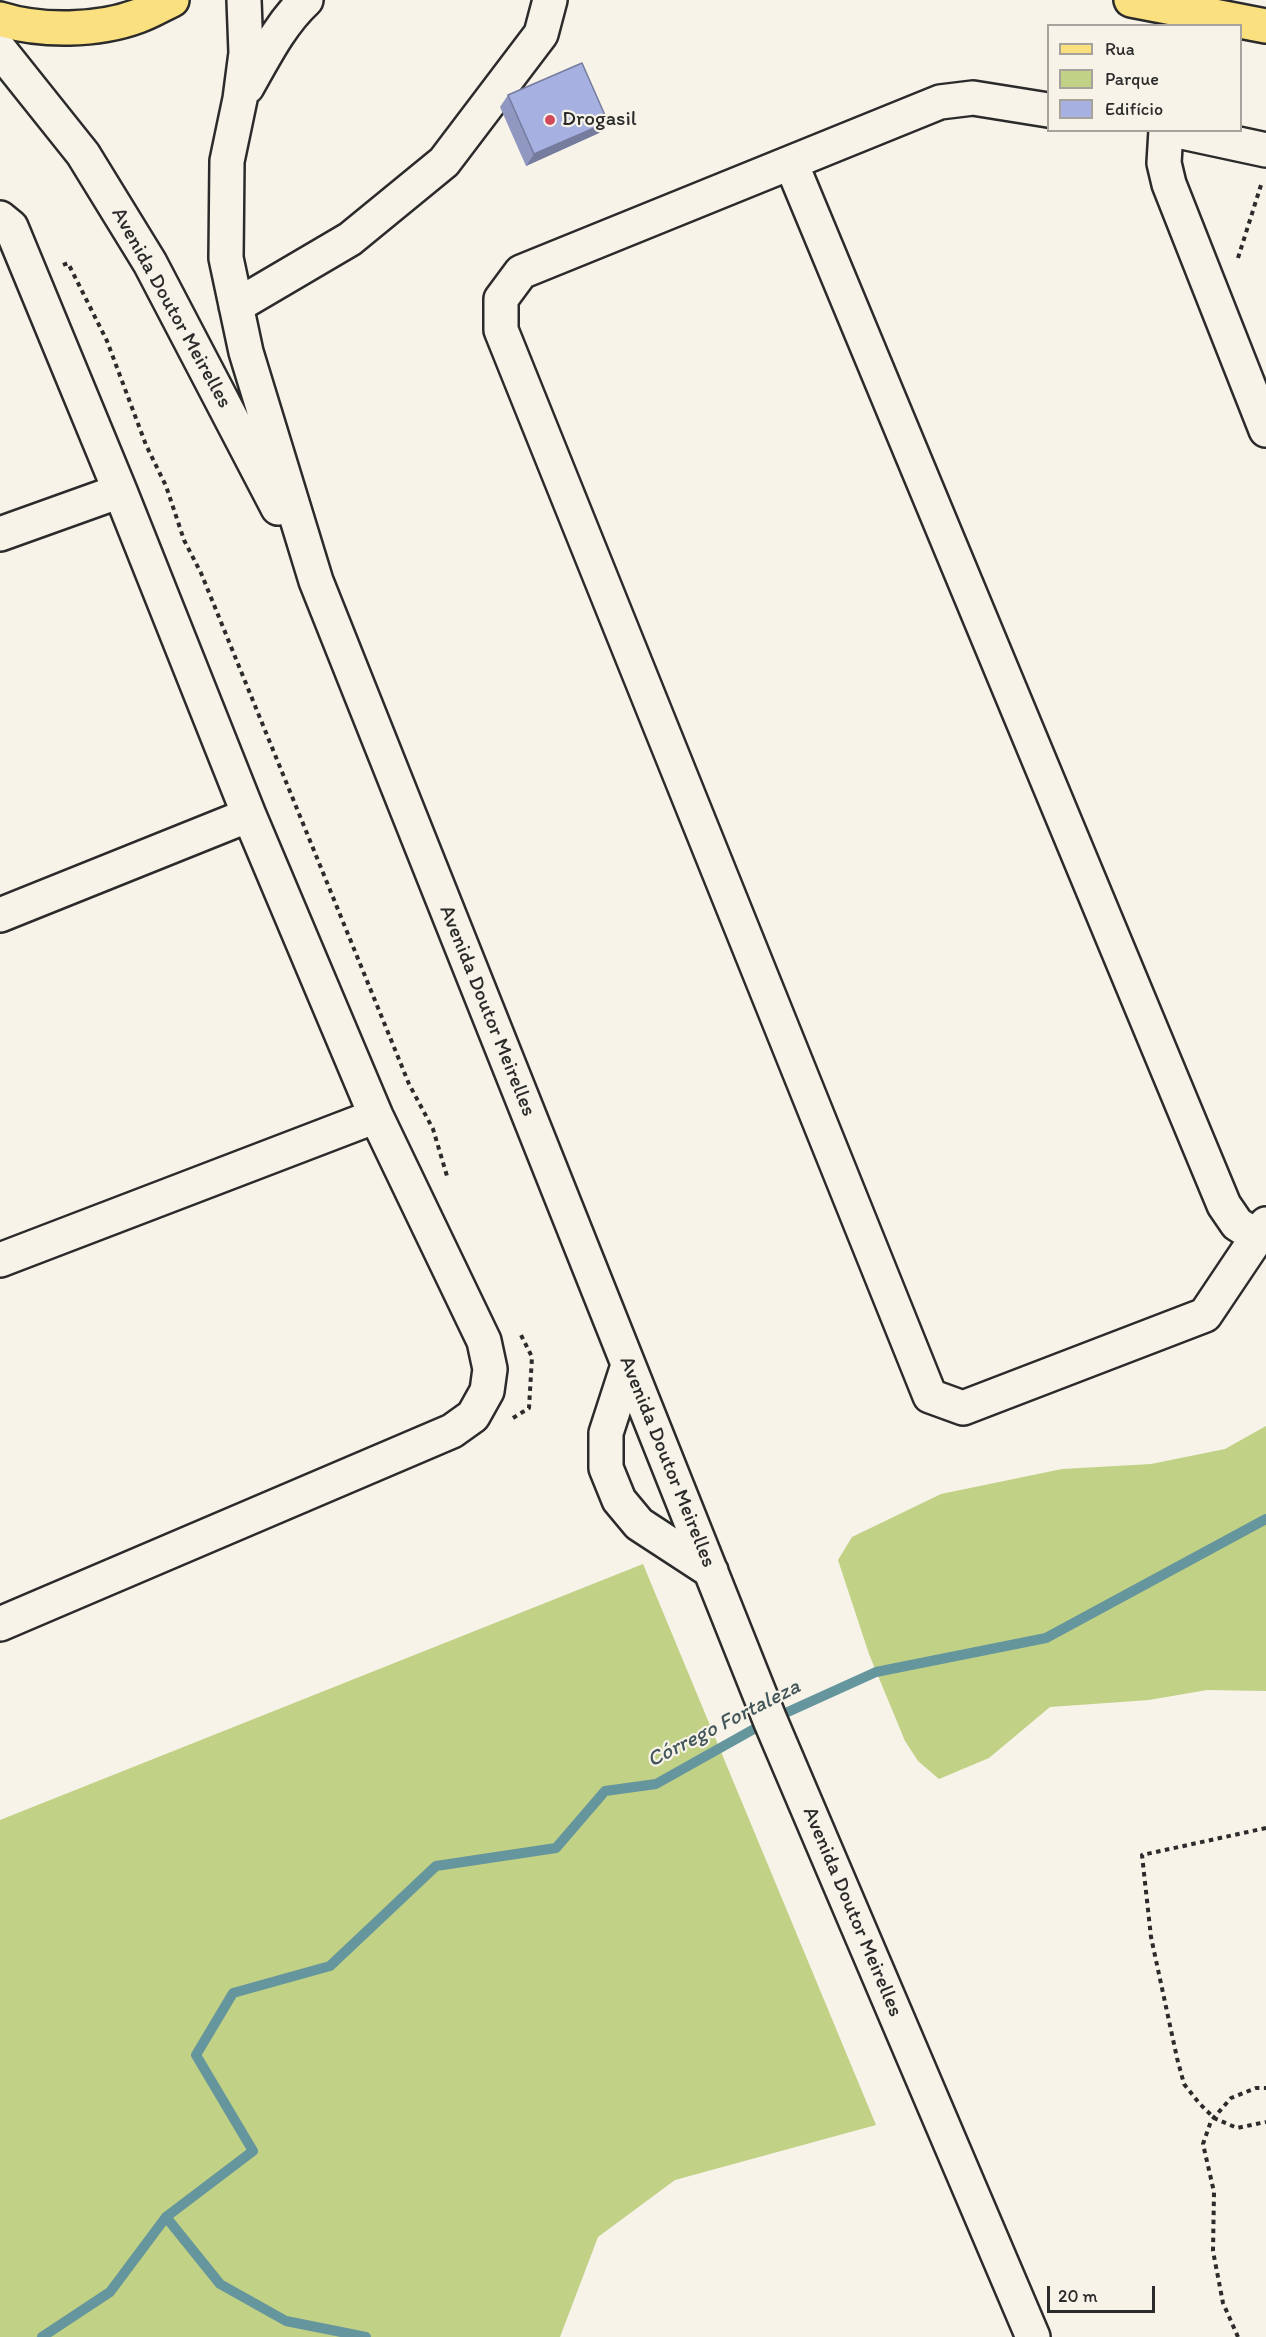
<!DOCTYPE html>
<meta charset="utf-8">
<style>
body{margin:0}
#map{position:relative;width:1266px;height:2337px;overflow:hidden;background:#f7f3e8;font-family:Itim,sans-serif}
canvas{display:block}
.legend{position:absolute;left:1047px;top:24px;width:195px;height:108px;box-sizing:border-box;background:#f7f3e8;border:2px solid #a5a39c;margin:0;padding:8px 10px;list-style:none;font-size:18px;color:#2b2b2b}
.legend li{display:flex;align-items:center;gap:12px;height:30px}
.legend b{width:30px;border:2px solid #a5a39c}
.scale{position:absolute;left:1047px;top:2286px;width:108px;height:27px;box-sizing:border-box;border:3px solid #2b2b2b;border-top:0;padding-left:8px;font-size:18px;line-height:21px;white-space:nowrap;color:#2b2b2b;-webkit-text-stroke:4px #f7f3e8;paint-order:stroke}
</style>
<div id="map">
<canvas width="1266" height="2337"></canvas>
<ul class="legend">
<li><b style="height:8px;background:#fbe080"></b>Rua</li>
<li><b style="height:16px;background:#c1d186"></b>Parque</li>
<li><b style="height:16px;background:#a7b1e1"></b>Edifício</li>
</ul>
<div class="scale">20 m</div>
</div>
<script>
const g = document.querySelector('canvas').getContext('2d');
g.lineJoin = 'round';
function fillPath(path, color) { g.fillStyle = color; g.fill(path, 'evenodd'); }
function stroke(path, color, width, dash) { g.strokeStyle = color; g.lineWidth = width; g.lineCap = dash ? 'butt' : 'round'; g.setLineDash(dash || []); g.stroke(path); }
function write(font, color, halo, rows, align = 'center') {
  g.font = font + ' Itim,sans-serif'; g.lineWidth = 4.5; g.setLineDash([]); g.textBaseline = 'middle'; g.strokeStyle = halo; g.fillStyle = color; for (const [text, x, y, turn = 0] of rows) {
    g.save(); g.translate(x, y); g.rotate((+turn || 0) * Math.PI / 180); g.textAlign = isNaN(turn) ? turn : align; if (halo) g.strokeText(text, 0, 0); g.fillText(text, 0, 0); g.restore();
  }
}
fillPath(new Path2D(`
 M1266 1426V1691L1207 1690 1149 1700 1050 1707 989 1758 939 1779 918 1761 905 1741 869 1654 838 1560 852 1537 941 1494 1062 1469 1151 1464 1225 1449Z
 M643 1564 876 2125 675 2180 598 2237 560 2337H0V1820Z`), '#c1d186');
stroke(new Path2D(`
 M166 2217 220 2284 286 2321 366 2337
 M42 2337 110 2292 166 2217 253 2151 196 2055 233 1993 330 1966 436 1866 556 1848 605 1791 656 1784 770 1720 876 1672 1046 1638 1266 1519`), '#65959d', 10);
const minor = new Path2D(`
 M244 0 246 53 240 99 227 161 226 258 246 352 316 581 770 1720 1033 2337
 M0 50 83 154 150 263 278 508
 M247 87C264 57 281 23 306 0
 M1048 110 973 98 940 102 521 272 501 299V330L930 1396 963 1408 1205 1315 1266 1224
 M1166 130 1164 163 1169 184 1266 430
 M1173 130 1266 150
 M791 163 1224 1205 1237 1224 1256 1236
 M0 218 11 227 120 491 249 815 376 1116 484 1341 490 1369 487 1391 473 1416 452 1431 0 1624
 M236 306 350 239 444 162 541 34 550 0
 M0 534 120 491
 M0 915 249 815
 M0 1260 376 1116
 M628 1365 606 1433V1468L619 1500 639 1524 711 1571`);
const major = new Path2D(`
 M1131 0 1266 26
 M0 19C41 32 98 31 138 16 150 12 161 5 172 0`);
stroke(minor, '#2b2b2b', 38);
stroke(major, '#2b2b2b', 38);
stroke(new Path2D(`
 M1238 258 1261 185
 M63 265 68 263 107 341 146 445 166 486 184 540 201 573 409 1084 433 1129 447 1176
 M513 1418 529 1408 532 1357 521 1335
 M1266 1828 1142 1855 1151 1937 1177 2058 1184 2084 1199 2103 1214 2118 1237 2128 1266 2122
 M1238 2337 1223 2303 1213 2251 1214 2192 1203 2144 1211 2121 1231 2098 1256 2088H1266`), '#2b2b2b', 4, [4.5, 4.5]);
stroke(minor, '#f7f3e8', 33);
stroke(major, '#fbe080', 33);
fillPath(new Path2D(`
 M508 95 608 122 599 133 526 166 500 107Z`), '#9098c2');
fillPath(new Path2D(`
 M608 122 599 133 526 166 534 154Z`), '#757c9e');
const building = new Path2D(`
 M582 63 608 122 534 154 508 95Z`);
fillPath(building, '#a7b1e1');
stroke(building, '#757c9e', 1.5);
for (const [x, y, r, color] of [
 [550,120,6,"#d1495b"]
]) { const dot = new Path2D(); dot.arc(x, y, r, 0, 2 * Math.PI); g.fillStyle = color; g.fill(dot); stroke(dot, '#f7f3e8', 2); }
write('21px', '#2b2b2b', '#f7f3e8', [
 ["Drogasil",562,120]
], 'left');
write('21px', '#2b2b2b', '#f7f3e8', [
 ["Avenida Doutor Meirelles",171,308,61],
 ["Avenida Doutor Meirelles",487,1011,68],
 ["Avenida Doutor Meirelles",667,1462,68],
 ["Avenida Doutor Meirelles",852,1912,67]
]);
write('italic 22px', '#43575a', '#f7f3e8', [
 ["Córrego Fortaleza",724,1724,-27]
]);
</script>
